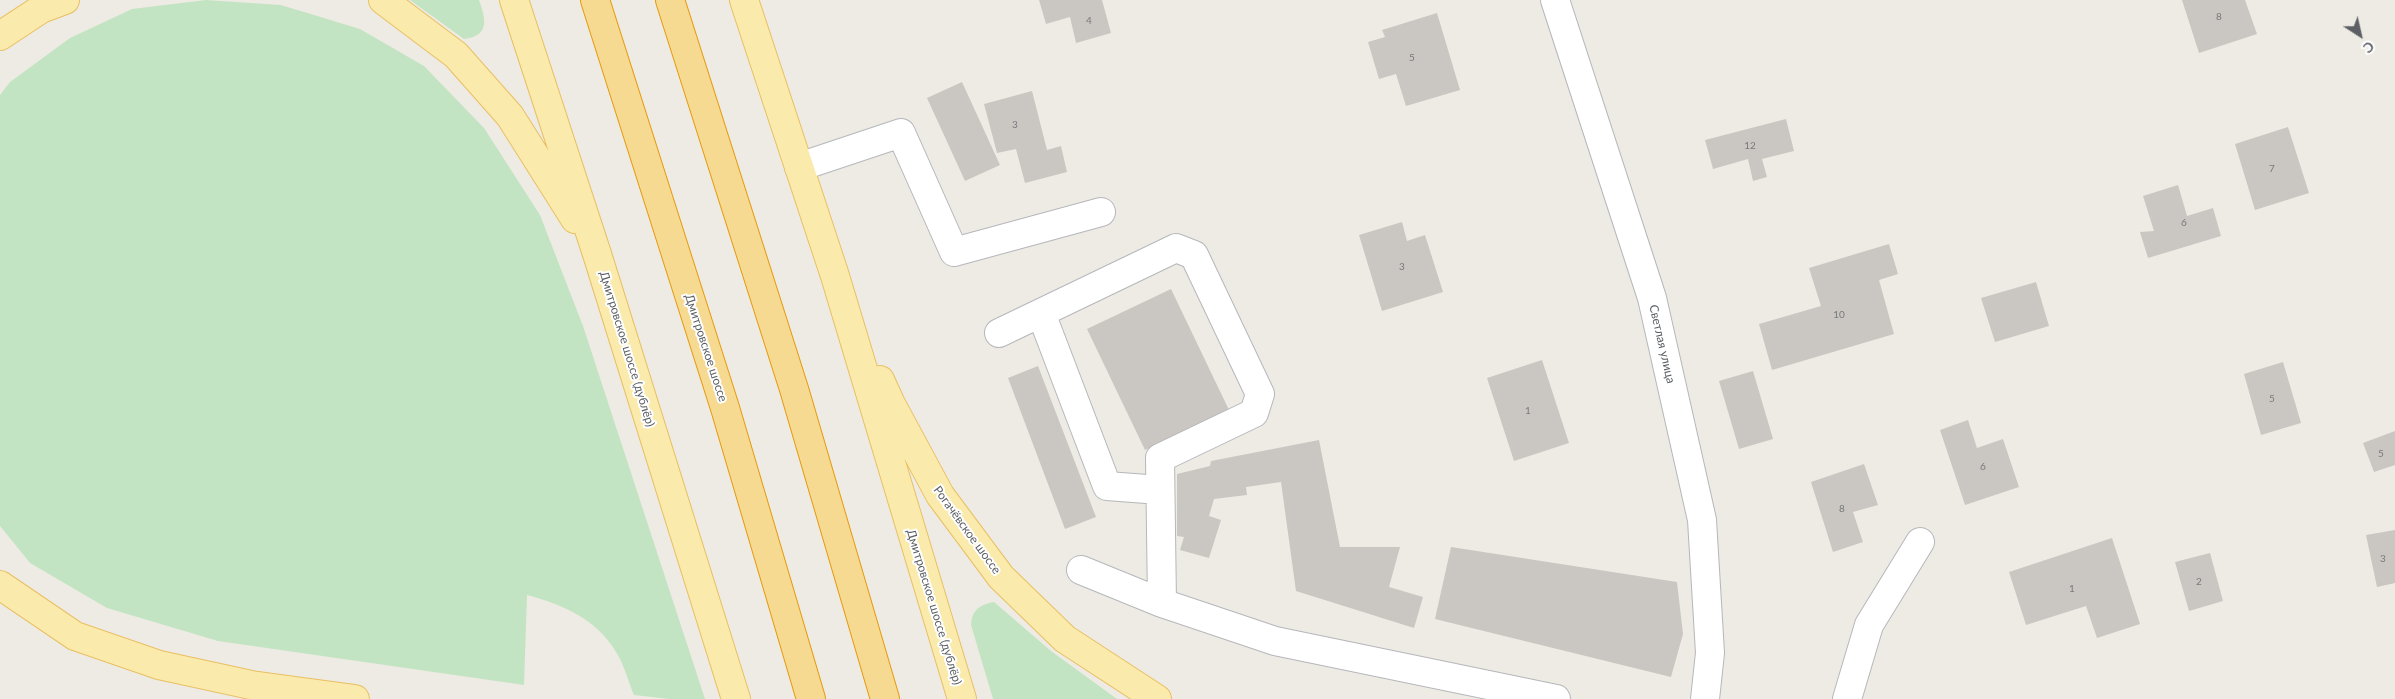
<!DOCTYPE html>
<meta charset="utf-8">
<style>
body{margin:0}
#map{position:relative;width:2395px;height:699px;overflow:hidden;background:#eeebe4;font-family:Lato,sans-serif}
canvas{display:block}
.north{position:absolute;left:2335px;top:10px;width:50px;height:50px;-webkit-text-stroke:4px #fff;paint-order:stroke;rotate:145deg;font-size:14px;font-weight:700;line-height:20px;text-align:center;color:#5c6064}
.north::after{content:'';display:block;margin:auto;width:18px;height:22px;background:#5c6064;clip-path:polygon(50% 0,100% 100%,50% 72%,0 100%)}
</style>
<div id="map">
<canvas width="2395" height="699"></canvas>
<div class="north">С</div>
</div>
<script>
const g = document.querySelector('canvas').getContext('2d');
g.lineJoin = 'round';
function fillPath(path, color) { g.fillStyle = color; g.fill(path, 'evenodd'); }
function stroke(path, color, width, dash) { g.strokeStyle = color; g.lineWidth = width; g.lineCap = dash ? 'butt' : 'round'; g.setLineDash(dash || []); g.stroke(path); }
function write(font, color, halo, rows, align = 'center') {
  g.font = font + ' Lato,sans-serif'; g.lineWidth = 4; g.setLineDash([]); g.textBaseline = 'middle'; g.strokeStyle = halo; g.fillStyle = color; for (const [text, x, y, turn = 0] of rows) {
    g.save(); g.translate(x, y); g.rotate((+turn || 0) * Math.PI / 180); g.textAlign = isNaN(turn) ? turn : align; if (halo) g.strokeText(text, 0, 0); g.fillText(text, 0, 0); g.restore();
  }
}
fillPath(new Path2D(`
 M206 0 281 5 360 29 424 66 484 128 540 215 583 326 705 699H669L634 695C628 681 624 664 616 652 597 619 561 604 527 595L524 685 218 641 107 608 30 563 0 526V95L10 82 70 38 132 9Z
 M410 0H479C486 19 490 36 464 39Z
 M994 602 1051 651 1117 699H993L971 625C972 610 979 605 994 602Z`), '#c3e4c2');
fillPath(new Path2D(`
 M1039 0H1102L1111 33 1076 43 1070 17 1046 24Z
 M2182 0H2245L2257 34 2199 53Z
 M1437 13 1460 90 1406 106 1396 74 1379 79 1368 42 1385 37 1382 30Z
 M962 82 1000 165 965 181 927 98Z
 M1032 91 1047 150 1061 146 1067 172 1025 183 1016 149 997 153 984 104Z
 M1786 119 1794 151 1762 159 1767 177 1753 181 1748 159 1713 169 1705 140Z
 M2288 127 2309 193 2255 210 2235 144Z
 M2178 185 2187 216 2213 208 2221 236 2148 258 2140 232 2154 231 2143 196Z
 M1402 222 1407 241 1425 235 1443 292 1382 311 1359 235Z
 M1889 244 1898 274 1879 280 1894 334 1772 370 1759 324 1821 306 1809 268Z
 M2036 282 2049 326 1995 342 1981 298Z
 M1171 289 1229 410 1145 450 1087 329Z
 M1542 360 1569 443 1514 461 1487 378Z
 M2283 362 2301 423 2261 435 2244 374Z
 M1038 366 1096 517 1065 529 1008 378Z
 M1753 371 1773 439 1739 449 1719 381Z
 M1968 420 1977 448 2003 439 2019 487 1965 505 1940 430Z
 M2395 431V465L2374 472 2363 443Z
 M1319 440 1340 547H1400L1389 587 1423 597 1414 628 1296 591 1281 482 1246 487 1247 495 1214 499 1209 516 1221 520 1209 558 1180 550 1184 537 1177 536V474L1210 466 1211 461Z
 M1864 464 1878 505 1853 512 1863 542 1833 552 1811 482Z
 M2395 530V583L2377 587 2366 535Z
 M2112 538 2140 624 2097 638 2086 606 2026 625 2009 572Z
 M1451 547 1677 582 1683 634 1671 677 1435 619Z
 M2210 553 2223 601 2189 611 2175 562Z`), '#cac6c2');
const minor = new Path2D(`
 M1555 0 1652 298 1702 520 1710 653 1705 699
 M799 167 901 133 954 252 1101 212
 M1041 313 1107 486 1160 490
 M999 333 1176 248 1194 255 1260 394 1254 413 1160 458 1162 603
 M1081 570 1162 603 1275 641 1556 699
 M1847 699 1869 625 1920 542`);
const major = new Path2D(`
 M383 0 456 55 510 116 575 219
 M514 0 597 254 736 699
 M744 0 835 276 962 699
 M0 36 41 9 65 0
 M880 380 891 404 940 495 1001 577 1065 639 1157 699
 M0 585 75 636 159 665 251 685 355 699`);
const highway = new Path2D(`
 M595 0 725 408 811 699
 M670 0 794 389 885 699`);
stroke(minor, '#b5b7bb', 30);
stroke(major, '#e9bf62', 30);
stroke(highway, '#e59a0d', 30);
stroke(minor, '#fff', 28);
stroke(major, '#faebad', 28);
stroke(highway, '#f7da92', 28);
write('10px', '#787a7c', null, [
 ["8",2219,17],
 ["4",1089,21],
 ["5",1412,58],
 ["3",1015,125],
 ["12",1750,146],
 ["7",2272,169],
 ["6",2184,223],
 ["3",1402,267],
 ["10",1839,315],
 ["5",2272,399],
 ["1",1528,411],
 ["5",2381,454],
 ["6",1983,467],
 ["8",1842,509],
 ["3",2383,559],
 ["2",2199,582],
 ["1",2072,589]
]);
write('12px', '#5c6064', '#fff', [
 ["Светлая улица",1662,344,77],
 ["Дмитровское шоссе",706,348,72],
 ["Дмитровское шоссе (дублёр)",627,349,73],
 ["Рогачёвское шоссе",967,530,54],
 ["Дмитровское шоссе (дублёр)",934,607,73]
]);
</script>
